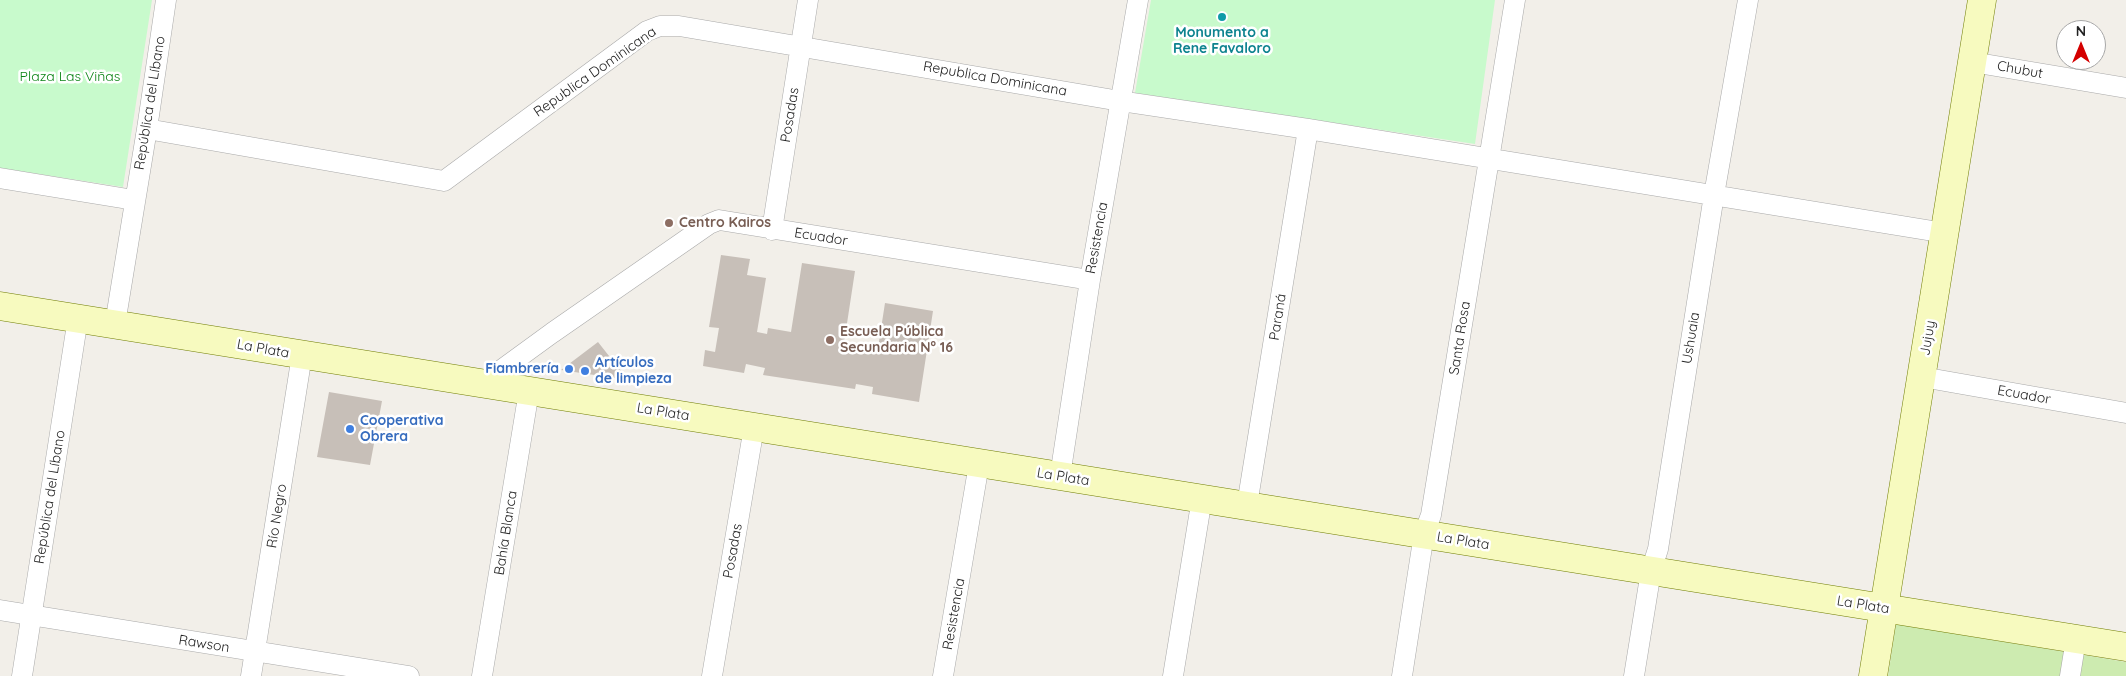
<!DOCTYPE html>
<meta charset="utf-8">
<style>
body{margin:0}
#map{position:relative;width:2126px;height:676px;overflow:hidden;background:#f2efe9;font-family:Quicksand,sans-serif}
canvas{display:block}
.north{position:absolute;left:2056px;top:20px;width:50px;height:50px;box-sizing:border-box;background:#fff;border:1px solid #a7a7a7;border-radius:50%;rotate:0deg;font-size:14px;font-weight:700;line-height:20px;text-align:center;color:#222}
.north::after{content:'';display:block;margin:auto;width:18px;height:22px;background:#d40000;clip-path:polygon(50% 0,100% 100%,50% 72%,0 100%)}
</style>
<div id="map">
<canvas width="2126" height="676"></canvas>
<div class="north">N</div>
</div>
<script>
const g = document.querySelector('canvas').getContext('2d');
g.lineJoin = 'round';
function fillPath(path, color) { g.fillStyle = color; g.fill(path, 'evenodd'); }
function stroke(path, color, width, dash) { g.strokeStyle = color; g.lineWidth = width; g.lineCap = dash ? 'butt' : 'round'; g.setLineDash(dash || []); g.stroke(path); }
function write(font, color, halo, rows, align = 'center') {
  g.font = font + ' Quicksand,sans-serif'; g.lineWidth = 5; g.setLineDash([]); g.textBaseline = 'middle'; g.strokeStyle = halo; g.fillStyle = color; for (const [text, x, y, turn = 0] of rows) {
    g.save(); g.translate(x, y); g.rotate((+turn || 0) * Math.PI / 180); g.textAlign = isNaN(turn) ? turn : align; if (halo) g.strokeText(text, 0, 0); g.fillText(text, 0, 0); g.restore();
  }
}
fillPath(new Path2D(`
 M1896 624 2126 662V676H1888Z`), '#cdebb0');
fillPath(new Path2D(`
 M0 0H152L123 187 0 168Z
 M1151 0H1495L1475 144 1135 93Z`), '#c8facc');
fillPath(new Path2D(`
 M721 255 750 259 747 275 766 278 757 332 767 334 768 328 791 332 802 263 855 271 844 343 878 348 885 303 933 311 919 402 872 394 873 387 856 384 855 389 763 375 765 368 746 364 744 373 703 366 705 350 715 352 719 328 709 327Z
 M598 342 628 380 561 370Z
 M329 392 382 401 370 465 317 457Z`), '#c7bfb8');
const street = new Path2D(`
 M1972 62 2126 88
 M147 129 444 181 647 31 660 26H679L1120 101 1308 129 1945 233
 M0 178 134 200
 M772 230 808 0
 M115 324 147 129 166 0
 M1922 377 2126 413
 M482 384 552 333 709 224 719 220 1090 280
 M1060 476 1090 280 1138 0
 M1247 505 1308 129
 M0 610 409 676
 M22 676 78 318
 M251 676 302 355
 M482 676 529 391
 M712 676 754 427
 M943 676 979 464
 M1173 676 1202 498
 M1402 676 1424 534 1431 515 1515 0
 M1634 676 1651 571 1658 549 1714 195 1748 0
 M2070 676 2076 639`);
const secondary = new Path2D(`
 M0 306 2126 647
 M1873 676 1982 0`);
stroke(street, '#a9a9a9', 21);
stroke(secondary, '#707d05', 29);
stroke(street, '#fff', 20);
stroke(secondary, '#f7fabf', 28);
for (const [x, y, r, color] of [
 [1222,17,5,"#0f9aa8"],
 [669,223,5,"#8d6e63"],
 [830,340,5,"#8d6e63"],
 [569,369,5,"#3f7fe0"],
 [585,371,5,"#3f7fe0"],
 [350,429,5,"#3f7fe0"]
]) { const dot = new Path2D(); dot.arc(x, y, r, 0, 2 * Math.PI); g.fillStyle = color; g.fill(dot); stroke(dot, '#fff', 2); }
write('bold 14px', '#0d838f', '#fff', [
 ["Monumento a",1222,33],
 ["Rene Favaloro",1222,49]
]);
write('14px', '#222', '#fff', [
 ["Chubut",2020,70,10],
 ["Republica Dominicana",595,72,-35],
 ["Republica Dominicana",995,79,10],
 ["República del Líbano",150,103,-81],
 ["Posadas",790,115,-81],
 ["Ecuador",821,237,9],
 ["Resistencia",1097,238,-80],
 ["Paraná",1278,317,-81],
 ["Santa Rosa",1460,338,-81],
 ["Ushuaia",1691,338,-81],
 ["Jujuy",1928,338,-81],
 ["La Plata",263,349,10],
 ["Ecuador",2024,395,10],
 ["La Plata",663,412,9],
 ["La Plata",1063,477,9],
 ["República del Líbano",50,497,-81],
 ["Río Negro",277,516,-81],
 ["Bahía Blanca",506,533,-81],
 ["La Plata",1463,541,9],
 ["Posadas",733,551,-80],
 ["La Plata",1863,605,9],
 ["Resistencia",954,614,-80],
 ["Rawson",204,644,9]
]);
write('14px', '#0c8416', '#fff', [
 ["Plaza Las Viñas",70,77]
]);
write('bold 14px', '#785e54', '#fff', [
 ["Centro Kairos",679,223],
 ["Escuela Pública",840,332],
 ["Secundaria N° 16",840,348]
], 'left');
write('bold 14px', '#366cbe', '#fff', [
 ["Artículos",595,363],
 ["de limpieza",595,379],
 ["Fiambrería",559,369,"right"],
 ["Cooperativa",360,421],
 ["Obrera",360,437]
], 'left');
</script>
